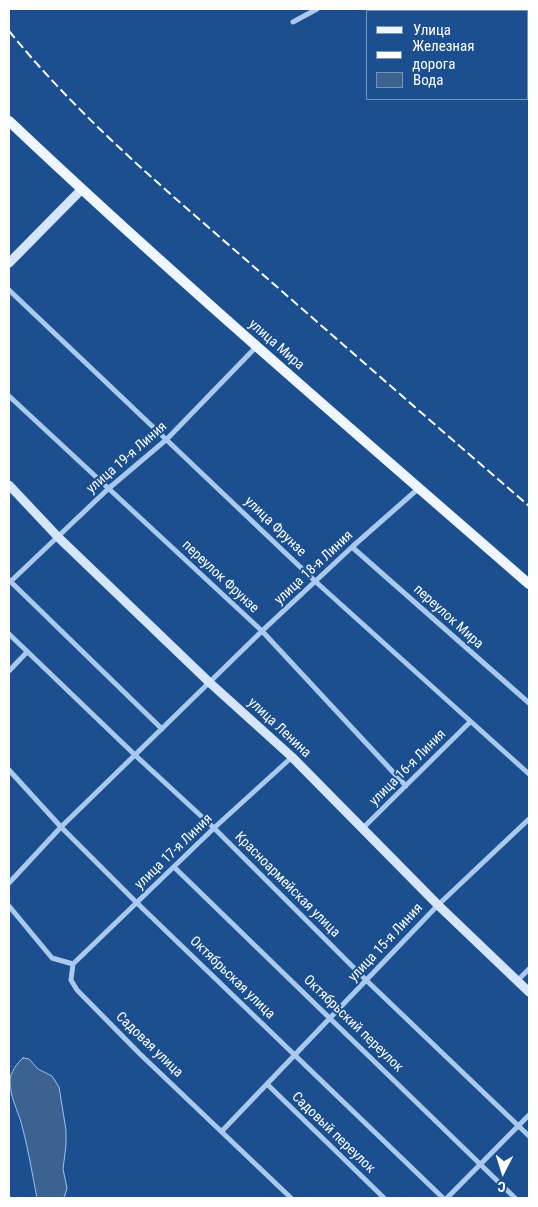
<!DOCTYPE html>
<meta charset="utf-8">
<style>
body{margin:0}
#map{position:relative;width:538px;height:1207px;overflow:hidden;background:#1b4f8f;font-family:"Roboto Condensed",sans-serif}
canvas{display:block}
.frame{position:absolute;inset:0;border:10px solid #fff;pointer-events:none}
.legend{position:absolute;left:366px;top:10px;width:162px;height:90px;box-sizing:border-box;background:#1b4f8f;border:1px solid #7695bc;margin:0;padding:6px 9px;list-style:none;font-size:15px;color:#fff}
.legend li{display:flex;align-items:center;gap:10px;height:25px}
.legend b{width:25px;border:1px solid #7695bc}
.north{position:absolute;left:478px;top:1147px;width:50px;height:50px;-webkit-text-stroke:4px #1b4f8f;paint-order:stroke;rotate:185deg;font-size:14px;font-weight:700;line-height:20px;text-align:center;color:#fff}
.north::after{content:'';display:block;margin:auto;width:18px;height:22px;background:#fff;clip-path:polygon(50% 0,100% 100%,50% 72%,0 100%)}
</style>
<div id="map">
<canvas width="538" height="1207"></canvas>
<div class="frame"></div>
<ul class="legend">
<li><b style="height:6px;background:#f0f6ff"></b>Улица</li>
<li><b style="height:6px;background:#fff"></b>Железная дорога</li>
<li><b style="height:14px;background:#3c6290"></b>Вода</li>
</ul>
<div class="north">С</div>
</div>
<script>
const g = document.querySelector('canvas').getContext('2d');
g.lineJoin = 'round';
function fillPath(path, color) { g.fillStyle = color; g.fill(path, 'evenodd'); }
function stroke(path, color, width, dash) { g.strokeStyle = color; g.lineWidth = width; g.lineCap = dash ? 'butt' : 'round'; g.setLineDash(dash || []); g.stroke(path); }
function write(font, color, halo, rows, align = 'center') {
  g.font = font + ' "Roboto Condensed",sans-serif'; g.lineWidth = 4; g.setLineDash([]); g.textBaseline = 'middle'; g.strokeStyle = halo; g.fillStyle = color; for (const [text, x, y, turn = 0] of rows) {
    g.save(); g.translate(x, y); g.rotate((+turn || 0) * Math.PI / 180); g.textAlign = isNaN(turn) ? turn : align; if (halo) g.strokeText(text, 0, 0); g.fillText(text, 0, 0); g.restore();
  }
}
const water = new Path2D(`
 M23 1058 29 1059 38 1069 52 1076 59 1087 66 1130V1145L63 1169 67 1188 64 1198H37C32 1173 28 1147 21 1122 17 1109 10 1096 10 1081 10 1073 17 1063 23 1058Z`);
fillPath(water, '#3c6290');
stroke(water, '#9cc4f0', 1);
stroke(new Path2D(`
 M502 9 504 11
 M293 22 317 9
 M527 31 529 33
 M9 290 316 582 529 774
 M9 396 262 631 406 786
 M352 547 529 703
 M10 581 162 729
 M9 583 108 489 167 439 257 346
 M9 634 135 755 214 828 366 980 529 1136
 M9 671 27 652
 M9 770 61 827 137 903 443 1198
 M362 829 470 722
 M174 867 515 1198
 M9 883 61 827 262 631 352 547 419 488
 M9 906 52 958 73 964 71 980 77 990 140 1054 291 1198
 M73 964 214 828 292 757
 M517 981 529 969
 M267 1084 384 1198
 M222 1131 438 905 529 819
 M447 1198 529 1115`), '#a9c9ee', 5);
stroke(new Path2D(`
 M9 263 81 190
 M9 485 58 537 209 682 292 757 438 905 529 992`), '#d6e6fa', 9);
stroke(new Path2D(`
 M9 121C178 281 355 432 529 584`), '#f0f6ff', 10);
stroke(new Path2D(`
 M9 31C78 116 162 187 245 259 339 341 434 424 529 506`), '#fff', 2, [9, 4]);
write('14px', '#fff', '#1b4f8f', [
 ["улица Мира",276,345,41],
 ["улица 19-я Линия",127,458,-41],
 ["улица Фрунзе",275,527,44],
 ["улица 18-я Линия",314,568,-43],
 ["переулок Фрунзе",220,577,43],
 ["переулок Мира",448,617,42],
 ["улица Ленина",279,728,43],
 ["улица 16-я Линия",408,768,-45],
 ["улица 17-я Линия",174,852,-44],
 ["Красноармейская улица",287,885,45],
 ["улица 15-я Линия",386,943,-47],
 ["Октябрьская улица",232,978,44],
 ["Октябрьский переулок",353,1024,44],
 ["Садовая улица",149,1045,44],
 ["Садовый переулок",333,1133,44]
]);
</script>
